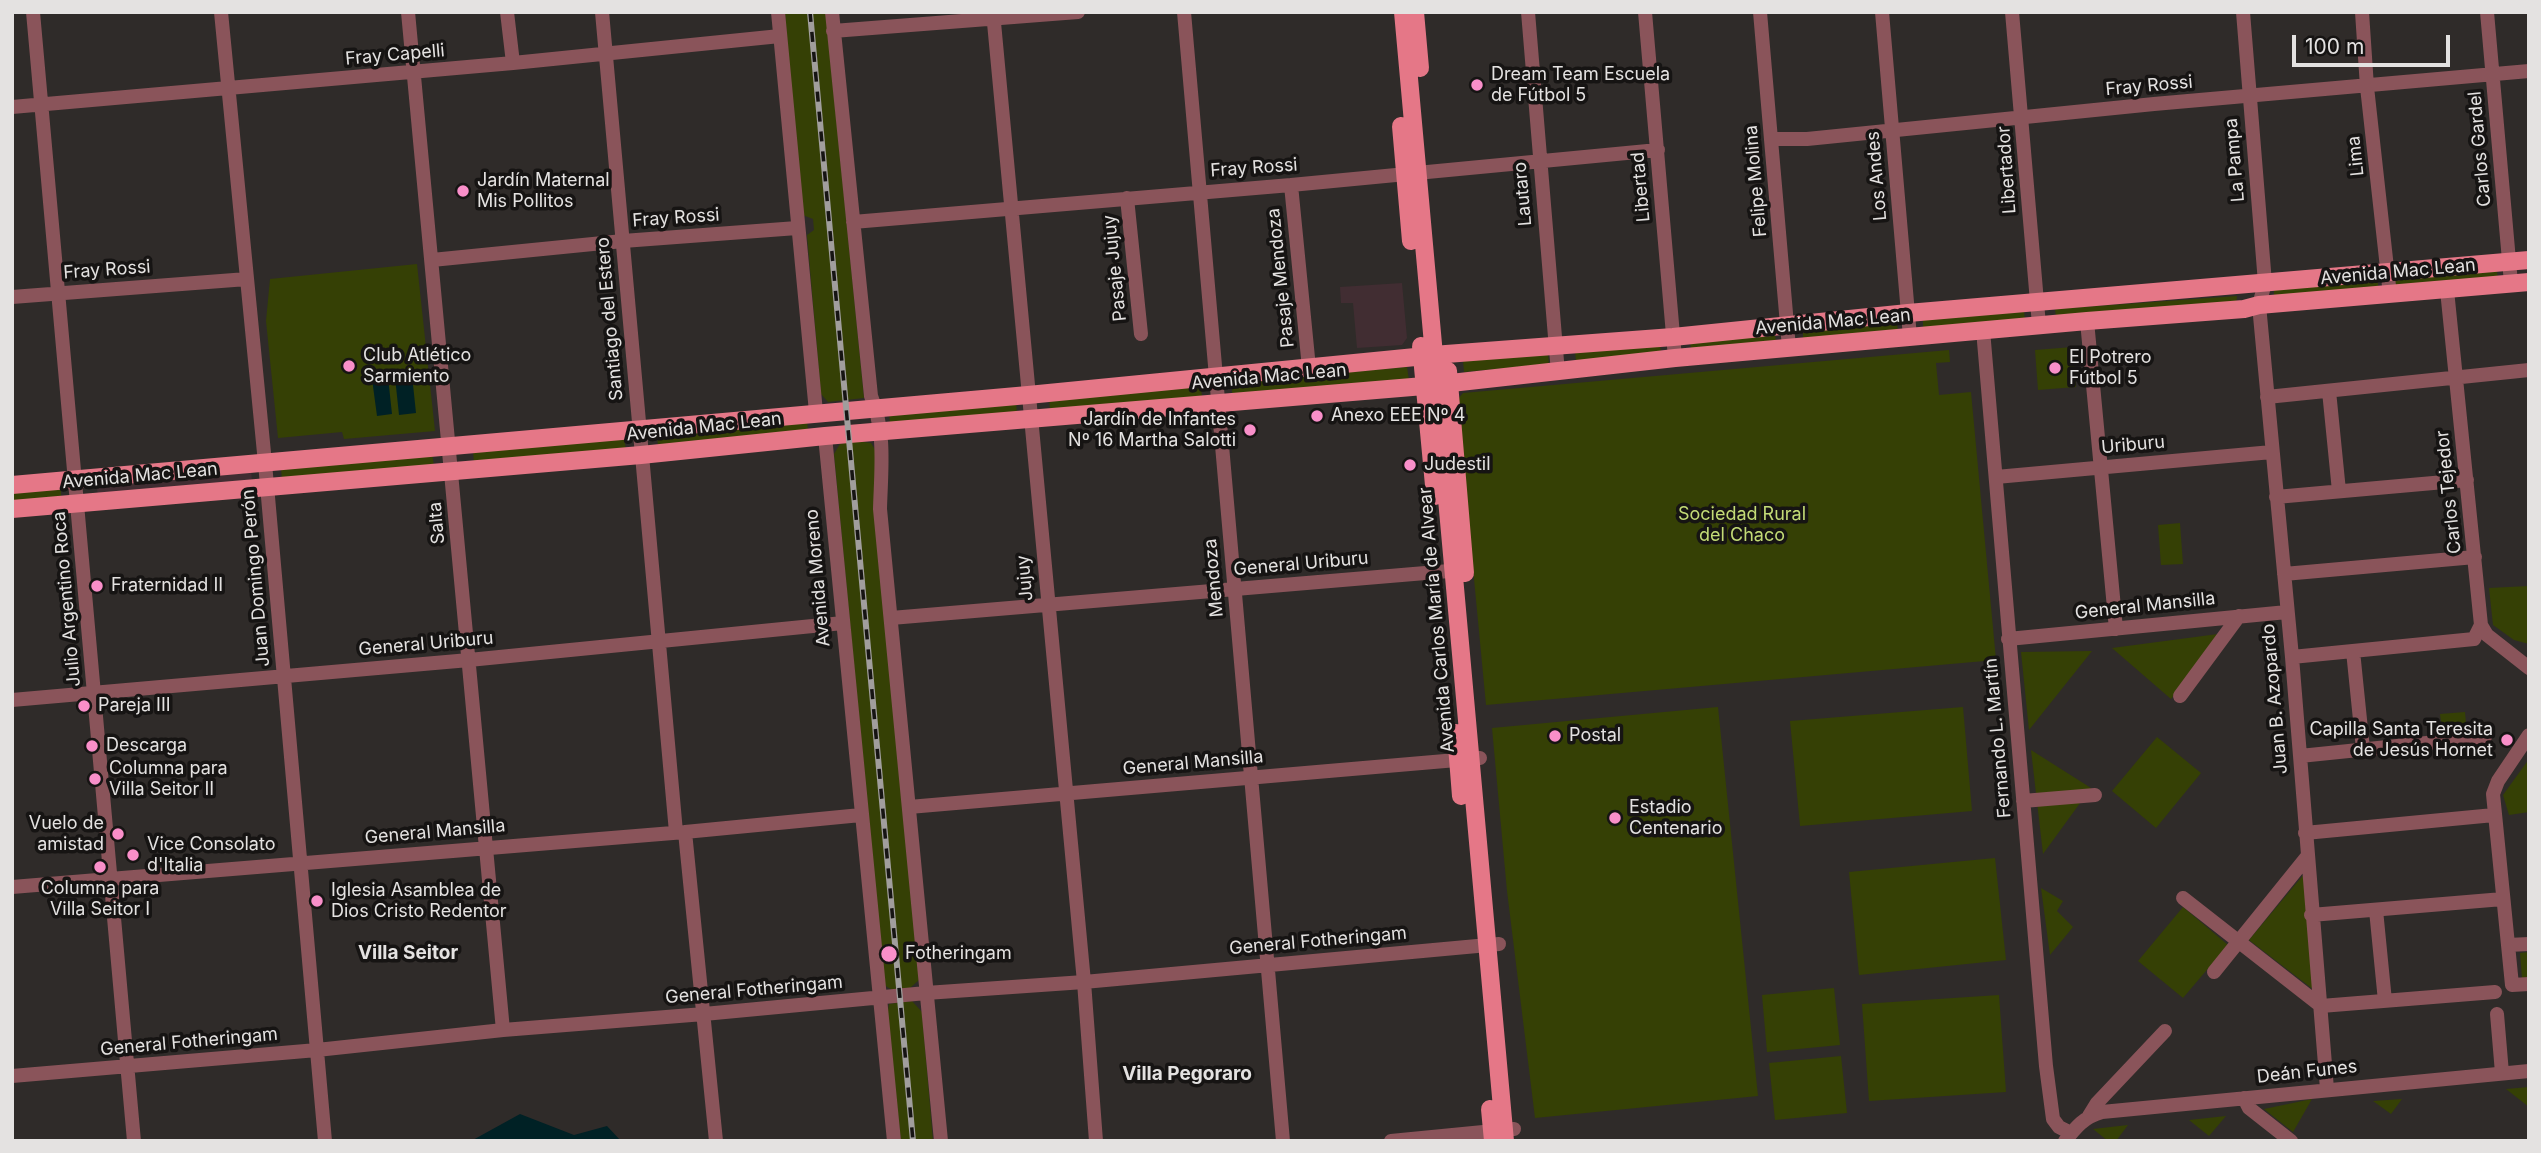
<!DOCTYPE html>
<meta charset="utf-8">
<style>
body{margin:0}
#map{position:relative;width:2541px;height:1153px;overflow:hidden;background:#2f2b29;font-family:Inter,sans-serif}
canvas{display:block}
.frame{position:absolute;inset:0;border:14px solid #e4e2e1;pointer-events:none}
.scale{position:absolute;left:2292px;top:35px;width:158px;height:32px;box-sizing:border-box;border:4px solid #e4e2e1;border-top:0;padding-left:9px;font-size:21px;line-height:24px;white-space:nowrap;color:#e4e2e1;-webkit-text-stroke:5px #161413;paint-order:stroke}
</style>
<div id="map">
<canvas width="2541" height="1153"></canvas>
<div class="frame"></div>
<div class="scale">100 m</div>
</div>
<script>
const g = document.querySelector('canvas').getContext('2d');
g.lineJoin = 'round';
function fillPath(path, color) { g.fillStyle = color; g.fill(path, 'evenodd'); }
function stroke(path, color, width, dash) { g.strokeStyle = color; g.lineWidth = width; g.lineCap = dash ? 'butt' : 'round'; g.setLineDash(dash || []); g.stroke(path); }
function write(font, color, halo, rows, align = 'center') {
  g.font = font + ' Inter,sans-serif'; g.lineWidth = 7; g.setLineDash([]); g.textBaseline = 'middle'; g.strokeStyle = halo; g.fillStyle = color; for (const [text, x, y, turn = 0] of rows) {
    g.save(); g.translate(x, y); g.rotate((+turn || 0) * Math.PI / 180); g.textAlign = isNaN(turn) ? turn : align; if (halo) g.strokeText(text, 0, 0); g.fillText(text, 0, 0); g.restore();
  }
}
fillPath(new Path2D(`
 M1402 283 1407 338 1402 345 1357 348 1353 303H1341L1340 287Z
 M251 468 252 482 98 496 96 482Z`), '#412d32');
fillPath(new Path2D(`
 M785 12H826L864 398 828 402 821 394 807 235 814 230 813 219 800 214Z
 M417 264 435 431 344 439 342 432 278 438 266 321 270 279Z
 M2497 271 2498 280 2394 290 2393 280Z
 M2378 280V290L2274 299V289Z
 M2237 296 2236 305 2056 318 2055 309Z
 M2024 310 2025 321 1923 330V319Z
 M1897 322 1898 332 1803 341V330Z
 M1775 333 1776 344 1691 351 1690 340Z
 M1660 343 1661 354 1576 362 1575 351Z
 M2073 347 2076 387 2038 390 2035 350Z
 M1949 350 1950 362 1936 363 1939 395 1971 392 1996 660 1486 705 1457 400 1463 393Z
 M1548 353 1549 364 1464 372 1463 361Z
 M1407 367 1409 380 1240 395 1232 393V386L1237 382Z
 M1200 383 1202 396 1050 410 1049 397Z
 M1016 401 1017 414 890 424 889 412Z
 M807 419 808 431 658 446 657 435Z
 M624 437 626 450 474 464 473 451Z
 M856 441 871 443 877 453 875 495 919 980 910 988 894 991 884 985 834 454 840 444Z
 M432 453 434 466 282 481 281 467Z
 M61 489V497L12 505V490Z
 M2180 523 2183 564 2161 565 2158 525Z
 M2529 586V644L2514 640 2493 625 2489 588Z
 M2218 634 2171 699 2112 648Z
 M2092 651 2029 730 2021 652Z
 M1718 707 1758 1096 1535 1118 1507 891 1492 728Z
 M1963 707 1972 811 1800 826 1790 721Z
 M2465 712 2467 734 2443 737 2440 714Z
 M2157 737 2201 773 2156 828 2112 791Z
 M2031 750 2091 788 2043 854Z
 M2529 759V812L2509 815 2503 795Z
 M1995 858 2006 960 1859 975 1849 872Z
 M2305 873 2314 990 2249 940Z
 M2041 888 2063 901 2057 911 2073 927 2050 955Z
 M2183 907 2228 945 2183 998 2138 961Z
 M2529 952V977L2522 978 2520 953Z
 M1834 988 1840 1045 1767 1052 1762 995Z
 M1999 995 2006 1092 1869 1101 1862 1004Z
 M912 1001 922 1012 933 1141H901L887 1017 889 1004Z
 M1841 1056 1847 1113 1775 1120 1769 1063Z
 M2529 1087V1107L2506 1089Z
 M2312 1099 2293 1132 2264 1109Z
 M2402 1099 2391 1114 2373 1101Z
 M2226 1116 2209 1136 2189 1120Z
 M2128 1125 2116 1141H2108L2093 1129Z`), '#354005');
fillPath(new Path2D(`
 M412 375 416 413 399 415 395 377Z
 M388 377 392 414 377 416 372 379Z
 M520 1114 574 1135 607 1126 621 1141H471Z`), '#002125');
stroke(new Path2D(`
 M33 12 134 1141
 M221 12 265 463 325 1141
 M408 12 503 1030
 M507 12 513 63
 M602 12 676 832
 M778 12 816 412
 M832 12 871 396C886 432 881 471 880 509L941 1141
 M993 12 1084 982 1096 1141
 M1184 12 1283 1141
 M1528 12 1558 373
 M1645 12 1675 358
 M1760 12 1789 348
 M1882 12 1910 337
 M2012 12 2039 325
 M2243 12 2265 283 2259 305 2292 657 2327 1089
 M2362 12 2367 87 2390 295
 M2487 12 2511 283
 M833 31 1078 12
 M12 107 513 63 780 36
 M1772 139H1807L2154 104 2529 71
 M1291 185 1309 368
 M1127 198 1141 334
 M853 222 1291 185 1658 150
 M432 260 623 241 797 228
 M2447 290 2481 625 2487 635 2529 668
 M12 297 247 279
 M2087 321 2116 629
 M1983 330 2046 1066 2053 1119 2059 1127 2071 1133
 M2329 391 2339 491
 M2267 397 2529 370
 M825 436 894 1141
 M1996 477 2272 452
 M2276 497 2467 480
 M2284 574 2475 557
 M891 618 1461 570
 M2008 639 2287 612
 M2353 651 2363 749
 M2292 657 2474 639 2481 625
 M2180 696 2239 616
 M12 700 469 660 843 623
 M2529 735 2498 781 2493 794 2512 985 2529 984
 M2300 756 2485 737
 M2023 801 2095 795
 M909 807 1480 758
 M685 832 716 1141
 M2305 833 2494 815
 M12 887 685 832 861 815
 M2183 898 2321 1006 2495 992
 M2376 910 2385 1001
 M2311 915 2503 899
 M2508 945 2529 944
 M2214 972 2306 858
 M2497 1014 2502 1073
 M12 1076 317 1050 503 1030 704 1014 926 993 1084 982 1499 944
 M2244 1098 2249 1108 2291 1141
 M2089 1116 2097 1103 2165 1031
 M1391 1141 1514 1129
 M2065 1141C2076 1127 2084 1117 2102 1112L2529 1071`), '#8a545a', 14);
stroke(new Path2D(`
 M1403 12 1505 1141
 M1415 12 1420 68
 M1401 126 1411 241
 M1421 346 1435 496
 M1448 371 1465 573
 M12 485 1028 395 1446 354 1673 337 1908 313 2529 260
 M12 509 641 455 825 436 1424 386 1675 358 2087 321 2244 309 2259 305 2529 282
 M1456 733 1461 796
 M1490 1109 1493 1141`), '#e57787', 18);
const rail = new Path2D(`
 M810 12 913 1141`);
stroke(rail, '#a19e9d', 6);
stroke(rail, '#161413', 3.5, [10]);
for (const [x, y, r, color] of [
 [1477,85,7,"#f98fc9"],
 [463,191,7,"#f98fc9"],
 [349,366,7,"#f98fc9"],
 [2055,368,7,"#f98fc9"],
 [1317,416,7,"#f98fc9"],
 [1250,430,7,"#f98fc9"],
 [1410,465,7,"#f98fc9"],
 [97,586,7,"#f98fc9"],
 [84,706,7,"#f98fc9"],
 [1555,736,7,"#f98fc9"],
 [2507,740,7,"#f98fc9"],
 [92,746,7,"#f98fc9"],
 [95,779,7,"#f98fc9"],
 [1615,818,7,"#f98fc9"],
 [118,834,7,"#f98fc9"],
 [133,855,7,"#f98fc9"],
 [100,867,7,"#f98fc9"],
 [317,901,7,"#f98fc9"],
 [889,954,9,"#f98fc9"]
]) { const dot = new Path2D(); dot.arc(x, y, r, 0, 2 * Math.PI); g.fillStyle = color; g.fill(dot); stroke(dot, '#161413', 2.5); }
write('18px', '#e4e2e1', '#161413', [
 ["Fray Capelli",395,55,-5],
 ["Fray Rossi",2149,86,-5],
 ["Carlos Gardel",2480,149,-95],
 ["Lima",2356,156,-96],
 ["La Pampa",2235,160,-95],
 ["Fray Rossi",1254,168,-4],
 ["Libertador",2007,170,-94],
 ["Los Andes",1877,176,-95],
 ["Felipe Molina",1756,181,-95],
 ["Libertad",1641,187,-95],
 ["Lautaro",1523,194,-95],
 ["Fray Rossi",676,218,-4],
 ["Pasaje Jujuy",1115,268,-96],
 ["Fray Rossi",107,270,-4],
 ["Avenida Mac Lean",2398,272,-5],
 ["Pasaje Mendoza",1281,278,-96],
 ["Santiago del Estero",610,319,-95],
 ["Avenida Mac Lean",1833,322,-5],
 ["Avenida Mac Lean",1269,377,-5],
 ["Avenida Mac Lean",704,427,-6],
 ["Uriburu",2133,445,-5],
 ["Avenida Mac Lean",140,476,-5],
 ["Carlos Tejedor",2449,492,-96],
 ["Salta",437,523,-95],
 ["General Uriburu",1301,564,-5],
 ["Juan Domingo Perón",256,578,-95],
 ["Avenida Moreno",818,578,-95],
 ["Jujuy",1025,578,-95],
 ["Mendoza",1214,578,-95],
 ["Julio Argentino Roca",67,599,-95],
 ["General Mansilla",2145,606,-6],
 ["Avenida Carlos María de Alvear",1437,620,-95],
 ["General Uriburu",426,644,-5],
 ["Juan B. Azopardo",2275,699,-95],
 ["Fernando L. Martín",1998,738,-95],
 ["General Mansilla",1193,763,-5],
 ["General Mansilla",435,832,-5],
 ["General Fotheringam",1318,941,-5],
 ["General Fotheringam",754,990,-5],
 ["General Fotheringam",189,1042,-5],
 ["Deán Funes",2307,1072,-6]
]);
write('18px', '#e4e2e1', '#161413', [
 ["Dream Team Escuela",1491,75],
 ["de Fútbol 5",1491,96],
 ["Jardín Maternal",477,181],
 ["Mis Pollitos",477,202],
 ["Club Atlético",363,356],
 ["Sarmiento",363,377],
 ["El Potrero",2069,358],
 ["Fútbol 5",2069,379],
 ["Anexo EEE Nº 4",1331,416],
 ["Jardín de Infantes",1236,420,"right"],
 ["Nº 16 Martha Salotti",1236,441,"right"],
 ["Judestil",1424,465],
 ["Fraternidad II",111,586],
 ["Pareja III",98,706],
 ["Capilla Santa Teresita",2493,730,"right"],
 ["de Jesús Hornet",2493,751,"right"],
 ["Postal",1569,736],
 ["Descarga",106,746],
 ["Columna para",109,769],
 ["Villa Seitor II",109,790],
 ["Estadio",1629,808],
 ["Centenario",1629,829],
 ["Vuelo de",104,824,"right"],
 ["amistad",104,845,"right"],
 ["Vice Consolato",147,845],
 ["d'Italia",147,866],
 ["Columna para",100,889,"center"],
 ["Villa Seitor I",100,910,"center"],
 ["Iglesia Asamblea de",331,891],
 ["Dios Cristo Redentor",331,912],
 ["Fotheringam",905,954]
], 'left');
write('18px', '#c3db76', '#161413', [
 ["Sociedad Rural",1742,515],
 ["del Chaco",1742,536]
]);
write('bold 19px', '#e4e2e1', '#161413', [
 ["Villa Seitor",408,953],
 ["Villa Pegoraro",1187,1074]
]);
</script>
